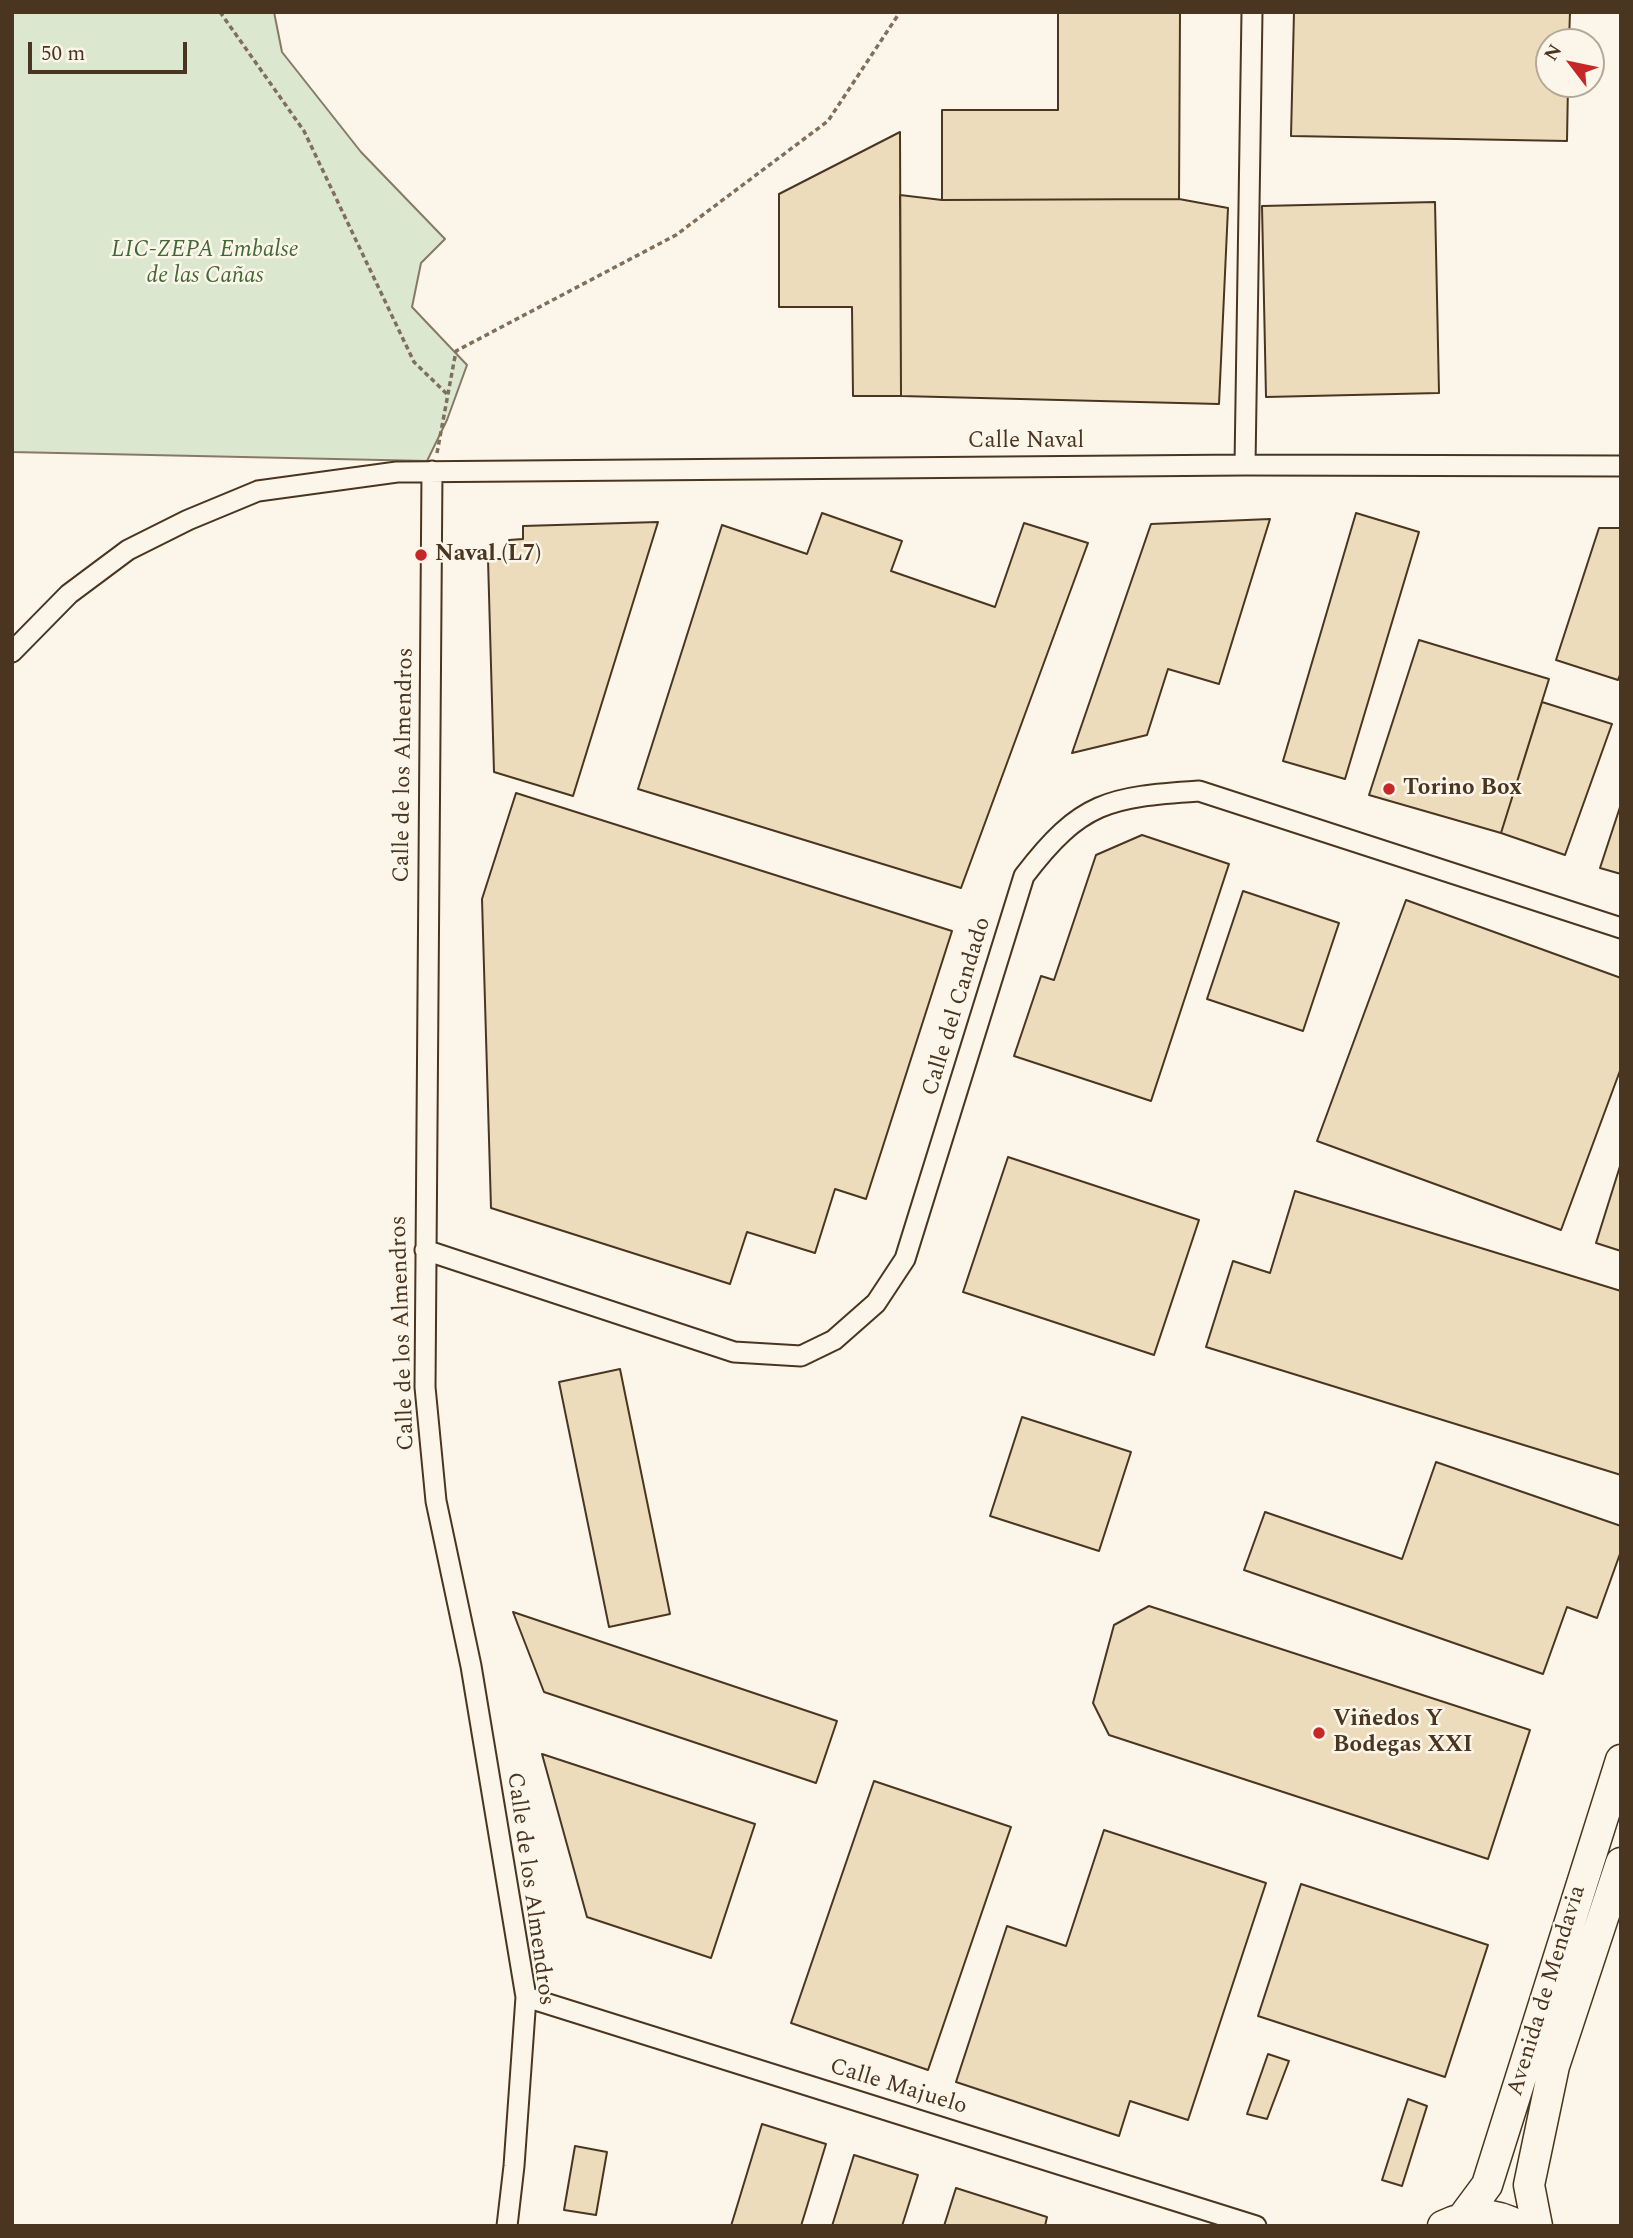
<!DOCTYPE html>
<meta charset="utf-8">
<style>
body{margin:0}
#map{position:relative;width:1633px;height:2238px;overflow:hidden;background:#fbf6e9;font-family:Spectral,serif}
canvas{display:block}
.frame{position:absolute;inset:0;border:14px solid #4a3520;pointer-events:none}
.north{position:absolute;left:1535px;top:28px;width:70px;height:70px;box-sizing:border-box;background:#fbf6e9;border:2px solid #b4a999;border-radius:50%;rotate:302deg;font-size:19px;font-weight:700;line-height:28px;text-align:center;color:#4a3520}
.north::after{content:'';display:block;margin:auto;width:24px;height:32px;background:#c62828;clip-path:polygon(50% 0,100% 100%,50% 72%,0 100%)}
.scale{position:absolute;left:28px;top:42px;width:159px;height:32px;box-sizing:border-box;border:4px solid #4a3520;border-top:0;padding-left:9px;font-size:21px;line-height:24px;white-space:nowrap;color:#4a3520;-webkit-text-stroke:5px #fbf6e9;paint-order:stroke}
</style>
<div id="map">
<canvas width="1633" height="2238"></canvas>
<div class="frame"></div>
<div class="north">N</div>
<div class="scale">50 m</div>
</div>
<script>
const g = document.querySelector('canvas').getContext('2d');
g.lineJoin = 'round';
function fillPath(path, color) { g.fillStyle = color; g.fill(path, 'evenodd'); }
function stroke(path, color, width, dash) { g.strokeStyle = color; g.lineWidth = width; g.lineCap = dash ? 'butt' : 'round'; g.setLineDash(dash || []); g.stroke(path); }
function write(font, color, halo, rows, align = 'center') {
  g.font = font + ' Spectral,serif'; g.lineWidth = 5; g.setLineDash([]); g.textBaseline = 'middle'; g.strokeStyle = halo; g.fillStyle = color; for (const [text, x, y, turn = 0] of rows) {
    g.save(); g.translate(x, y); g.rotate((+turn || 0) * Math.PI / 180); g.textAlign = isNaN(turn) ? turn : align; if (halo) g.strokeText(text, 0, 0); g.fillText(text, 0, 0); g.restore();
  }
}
const green = new Path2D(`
 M12 12H274L282 52 361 152 445 239 421 263 412 307 467 365 447 420 427 461 12 452Z`);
fillPath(green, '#dce7d0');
stroke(green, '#887966', 2);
const building = new Path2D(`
 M1058 12H1180L1179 199 942 200V110H1058Z
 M1294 12H1570L1569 42H1549V84H1568L1567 141 1291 136Z
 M900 132 901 396H853L852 307H779V194Z
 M900 195 942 200 1179 199 1228 208 1219 404 901 396Z
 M1435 202 1439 393 1266 397 1262 206Z
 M822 513 902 541 891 571 995 607 1024 523 1088 543 961 888 638 789 722 525 807 554Z
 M1356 513 1419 532 1345 779 1283 761Z
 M1270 519 1219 684 1168 669 1147 735 1072 753 1151 524Z
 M658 522 573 796 494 772 488 559H509V540L523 539V526Z
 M1599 528H1621V672L1618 680 1556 660Z
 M1419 640 1549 679 1501 833 1369 795Z
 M1542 702 1612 724 1565 855 1501 833Z
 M516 793 952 931 866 1199 835 1189 815 1253 747 1232 730 1284 491 1208 482 899Z
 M1621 804V874L1600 868Z
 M1142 835 1229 864 1151 1101 1014 1056 1041 976 1054 980 1096 855Z
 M1243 891 1339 923 1303 1031 1207 999Z
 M1406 900 1621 978V1068L1561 1230 1317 1141Z
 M1008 1157 1199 1220 1154 1355 963 1292Z
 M1621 1163V1251L1596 1243Z
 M1295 1191 1621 1291V1475L1206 1347 1233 1261 1270 1273Z
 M620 1369 670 1614 609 1627 559 1382Z
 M1022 1417 1131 1452 1099 1551 990 1516Z
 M1436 1462 1621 1526V1551L1597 1618 1567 1607 1543 1674 1244 1570 1265 1512 1402 1559Z
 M1149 1606 1530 1730 1488 1859 1109 1735 1093 1703 1114 1625Z
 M513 1612 837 1721 816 1783 544 1692Z
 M542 1754 755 1824 711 1958 587 1917Z
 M874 1781 1011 1827 928 2070 791 2023Z
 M1104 1830 1266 1883 1188 2120 1130 2101 1119 2136 956 2082 1007 1926 1066 1946Z
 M1301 1884 1488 1945 1445 2077 1258 2016Z
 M1268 2054 1289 2061 1267 2119 1247 2114Z
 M1408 2099 1427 2106 1402 2186 1382 2180Z
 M762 2124 826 2144 801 2226H731Z
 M575 2146 607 2152 596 2215 564 2210Z
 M854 2155 918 2175 902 2226H832Z
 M956 2188 1047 2217 1045 2226H944Z`);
fillPath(building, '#ecdcbc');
stroke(building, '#4a3520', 2);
const street = new Path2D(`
 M1245 465 1252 12
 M432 471 425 1387 436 1501 471 1666 526 1997 514 2166 507 2226
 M12 652 69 594 128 550 188 520 258 491 397 472 1245 465 1621 466
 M425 1250 734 1352 801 1356 834 1340 876 1303 905 1259 1024 876C1081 801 1109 797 1199 791L1621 928
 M526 1997 1256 2226`);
const primary = new Path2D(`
 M1464 2216 1487 2185 1621 1760
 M1443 2226C1467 2214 1494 2211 1518 2226
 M1537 2226 1529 2185 1554 2066 1621 1863`);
stroke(street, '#4a3520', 23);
stroke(primary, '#4a3520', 33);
stroke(new Path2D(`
 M220 12 304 131 414 362 449 396
 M437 453 456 351 676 235 828 121 900 12`), '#7f6f5c', 3.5, [5, 3.5]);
stroke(street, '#fbf6e9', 19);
stroke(primary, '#fbf6e9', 30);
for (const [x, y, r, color] of [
 [421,555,7,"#c62828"],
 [1389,789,7,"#c62828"],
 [1319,1733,7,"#c62828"]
]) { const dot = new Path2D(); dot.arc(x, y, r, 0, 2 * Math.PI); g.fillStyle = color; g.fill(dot); stroke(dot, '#fbf6e9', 2.5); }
write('italic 23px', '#436837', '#fbf6e9', [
 ["LIC-ZEPA Embalse",205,251],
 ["de las Cañas",205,277]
]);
write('23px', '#4a3520', '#fbf6e9', [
 ["Calle Naval",1026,442],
 ["Calle de los Almendros",405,765,-89],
 ["Calle del Candado",958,1007,-73],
 ["Calle de los Almendros",404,1333,-92],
 ["Calle de los Almendros",529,1889,82],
 ["Avenida de Mendavia",1548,1991,-73],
 ["Calle Majuelo",898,2088,17]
]);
write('bold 23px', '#4a3520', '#fbf6e9', [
 ["Naval (L7)",435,555],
 ["Torino Box",1403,789],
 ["Viñedos Y",1333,1720],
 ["Bodegas XXI",1333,1746]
], 'left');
</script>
